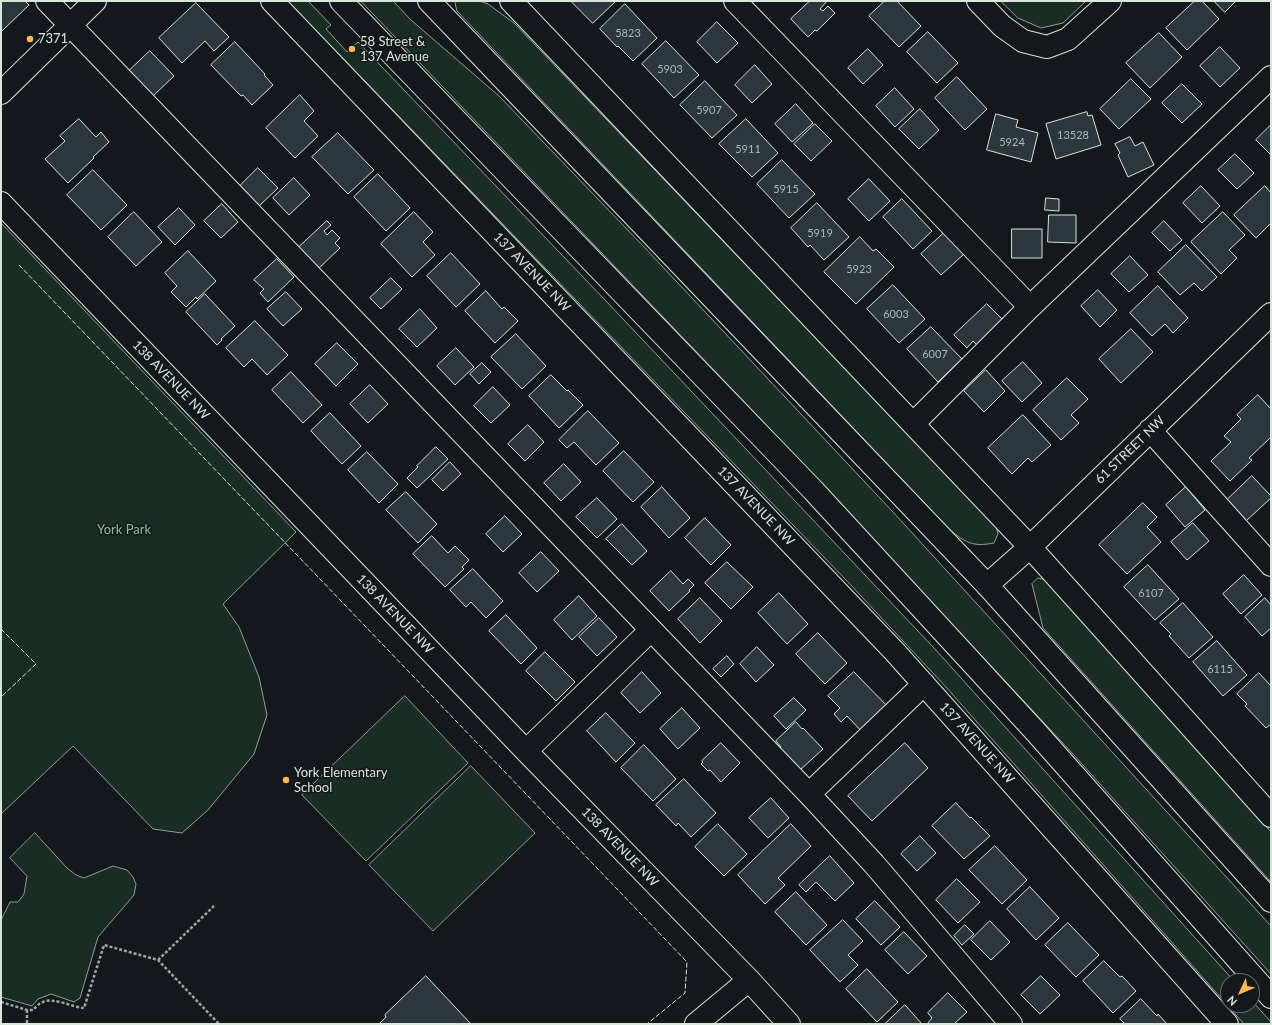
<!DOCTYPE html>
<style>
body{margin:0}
#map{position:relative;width:1272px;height:1025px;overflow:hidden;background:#14181c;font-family:Lato,sans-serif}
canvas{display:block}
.frame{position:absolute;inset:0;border:2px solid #d8e6dc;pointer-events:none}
.north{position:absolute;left:1220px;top:973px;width:40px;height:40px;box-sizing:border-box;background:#14181c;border:1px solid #626a69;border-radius:50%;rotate:226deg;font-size:11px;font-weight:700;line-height:16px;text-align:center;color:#d8e6dc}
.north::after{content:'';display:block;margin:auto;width:14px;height:18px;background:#ffb74d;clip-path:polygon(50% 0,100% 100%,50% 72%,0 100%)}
</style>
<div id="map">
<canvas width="1272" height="1025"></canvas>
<div class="frame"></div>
<div class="north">N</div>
</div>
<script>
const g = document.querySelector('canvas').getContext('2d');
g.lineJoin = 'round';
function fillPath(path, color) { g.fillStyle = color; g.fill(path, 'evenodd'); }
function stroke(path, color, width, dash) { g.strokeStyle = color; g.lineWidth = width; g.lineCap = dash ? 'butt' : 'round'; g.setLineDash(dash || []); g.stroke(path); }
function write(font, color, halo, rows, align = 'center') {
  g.font = font + ' Lato,sans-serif'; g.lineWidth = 3; g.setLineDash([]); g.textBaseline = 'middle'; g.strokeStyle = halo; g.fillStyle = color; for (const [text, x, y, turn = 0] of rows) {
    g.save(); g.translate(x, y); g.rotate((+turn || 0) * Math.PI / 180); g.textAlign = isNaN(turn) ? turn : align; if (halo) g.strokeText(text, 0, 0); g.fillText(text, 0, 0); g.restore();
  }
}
const green = new Path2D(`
 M288 1H308L331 25 326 29 347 52 358 42 606 301 934 648 1234 981H1228V1005H1252V1001L1271 1022V1024H1244L946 687 848 582Z
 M361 1H393L411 20 499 96 645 248 893 512 1271 926V974L1073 754 755 413Z
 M457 1H480L488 4 514 23 996 526 998 534 994 543C973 547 966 543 950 530L457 11 455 3Z
 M1001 1H1086L1063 23 1041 28 1018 18Z
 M1 223 296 532 223 604 239 627 259 677 267 715 254 754 208 810 182 833 153 829 73 746 1 814Z
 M1038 578 1046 580 1271 832V882L1043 628 1032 584Z
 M405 696 468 763 366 861 302 795Z
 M471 766 535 833 433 931 369 865Z
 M35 833 67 868 76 875 84 878 113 866 127 870 133 877 136 884 134 895 98 937 80 998 74 1002 51 994 38 999 32 1006 1 997V920L10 902H18L24 894 27 876 10 858Z`);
fillPath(green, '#1a2d24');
stroke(green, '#939e99', 1);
const building = new Path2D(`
 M1 1H25L29 5 1 32Z
 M571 1H616L593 23Z
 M810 1H827L820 9 823 11 828 6 835 13 817 31 815 30 808 37 791 19Z
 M885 1H897L921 26 899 47 869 16Z
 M1195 1H1202L1219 19 1187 50 1166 28Z
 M1214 1H1236L1225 12Z
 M196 3 229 37 214 51 205 41 182 63 159 38Z
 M625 4 657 38 633 61 618 46 617 47 600 29Z
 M717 22 738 43 717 63 697 42Z
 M928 32 958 63 937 83 907 52Z
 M1159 33 1182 57 1150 88 1126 63Z
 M666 41 699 75 674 98 642 64Z
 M235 42 265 74 264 75 273 85 252 105 243 95 241 96 211 65Z
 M1220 47 1240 68 1220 87 1200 66Z
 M868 49 883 65 863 84 848 68Z
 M150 51 174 76 153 96 129 71Z
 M755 65 772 84 752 103 735 85Z
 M957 77 987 109 965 130 935 98Z
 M1131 79 1151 99 1119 129 1100 109Z
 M705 81 737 115 712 138 680 105Z
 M1182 84 1202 104 1182 123 1162 103Z
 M895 88 914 109 895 127 876 106Z
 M300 95 314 111 304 121 318 136 295 158 266 128Z
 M796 104 813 123 792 142 775 124Z
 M920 109 939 130 919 149 899 129Z
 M1087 112 1088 116 1092 115 1101 145 1056 159 1046 124Z
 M996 114 1018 120 1016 127 1038 133 1031 162 987 150Z
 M79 119 96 137 101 132 109 142 93 157 94 158 68 183 45 159 65 141 60 136Z
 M746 119 778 153 752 177 719 144Z
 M815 124 832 141 811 161 794 144Z
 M1271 125V155L1256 140Z
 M338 133 374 170 348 194 312 157Z
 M1130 137 1135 146 1143 142 1154 165 1128 177 1118 155 1120 153 1115 144Z
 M1235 154 1254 173 1237 189 1218 170Z
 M782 160 815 194 789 218 757 184Z
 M258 168 278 188 259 206 240 186Z
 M93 170 127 205 101 230 67 195Z
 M378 174 410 208 386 231 354 197Z
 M294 178 310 195 289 215 273 198Z
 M869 179 890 201 869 221 848 199Z
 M1201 186 1220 206 1202 223 1183 203Z
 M1265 186 1271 193V223L1256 238 1234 215Z
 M1046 198 1059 199V211L1045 210Z
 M902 199 932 231 913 249 883 217Z
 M817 203 849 237 824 260 810 245 808 247 791 228Z
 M222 204 238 222 221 238 204 221Z
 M179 208 195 225 175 245 158 227Z
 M134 212 162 242 136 266 108 237Z
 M414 212 433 232 423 242 435 255 412 277 381 244Z
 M1223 212 1245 235 1229 250 1237 258 1221 274 1191 242Z
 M1049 215H1076V243L1048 242Z
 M327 221 331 225 324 231 327 235 332 230 340 238 335 243 340 248 318 269 298 248Z
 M1164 221 1182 240 1170 251 1152 233Z
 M1012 229H1042V258H1012Z
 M944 233 964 254 941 275 921 254Z
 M860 237 873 251 876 249 894 267 856 304 824 272Z
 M1186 245 1217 277 1202 291 1194 283 1180 295 1158 272Z
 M188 251 216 281 197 299 196 297 186 307 171 292 177 286 165 273Z
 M451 253 480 284 456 307 427 276Z
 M1130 256 1148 275 1129 292 1111 274Z
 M277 259 294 277 268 302 260 293 264 289 254 280Z
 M391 278 402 289 381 309 370 298Z
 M893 285 925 319 899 343 867 309Z
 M1158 286 1188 318 1173 333 1165 324 1152 336 1130 313Z
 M1098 290 1117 310 1100 327 1081 306Z
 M486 291 502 309 504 307 518 321 495 343 465 311Z
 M286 292 302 309 283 326 267 309Z
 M205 294 235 326 221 339 222 340 217 345 186 312Z
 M987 304 1005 322 979 347 973 341 967 348 954 335Z
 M420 309 437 328 417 347 399 329Z
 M255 321 288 355 267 375 252 359 244 367 226 348Z
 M931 327 962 359 938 382 907 349Z
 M1131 329 1153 352 1121 383 1099 359Z
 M516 334 546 366 522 389 491 357Z
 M337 343 358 364 336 386 315 364Z
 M456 348 474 367 455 385 437 366Z
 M1023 362 1042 383 1022 402 1002 381Z
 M482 363 491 372 479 384 470 374Z
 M986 370 1005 391 984 412 964 391Z
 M291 372 322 405 303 423 272 390Z
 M551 375 567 391 568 390 583 405 559 428 529 396Z
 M1067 378 1088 399 1071 415 1079 423 1061 440 1033 410Z
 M370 385 388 404 368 423 350 404Z
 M493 387 510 405 491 423 474 406Z
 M1258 395 1271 409V437L1249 458 1252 460 1230 481 1211 461 1231 442 1224 436 1241 419 1237 415Z
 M588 411 619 443 596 465 574 442 567 448 559 440Z
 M330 413 361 446 342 464 311 431Z
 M1023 415 1051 445 1032 462 1028 458 1012 474 988 448Z
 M528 425 544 442 525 461 508 444Z
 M436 447 448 459 417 488 407 478 418 467 417 466Z
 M624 451 654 482 633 502 603 471Z
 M367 452 398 484 379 503 348 470Z
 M450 462 461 474 443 491 432 480Z
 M564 464 581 482 561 501 544 483Z
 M1252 476 1271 496V498L1246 521 1227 500Z
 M662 487 690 518 669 538 641 507Z
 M1186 487 1205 510 1185 527 1166 505Z
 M406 492 437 524 418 543 386 510Z
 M597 498 617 519 597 538 576 517Z
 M1143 503 1157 517 1147 527 1161 542 1127 574 1099 545Z
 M505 516 522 534 503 552 486 534Z
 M705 518 731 545 711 565 685 538Z
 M1193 523 1209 541 1187 560 1171 542Z
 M622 524 647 551 632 565 606 539Z
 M432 536 448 553 455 546 469 560 462 567 464 569 445 587 413 554Z
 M541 552 559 571 537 592 519 573Z
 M727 562 753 587 731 609 705 583Z
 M1148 565 1179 599 1155 620 1124 587Z
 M473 569 503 601 486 618 471 602 466 607 450 590Z
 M671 571 683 584 688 579 694 585 689 590 690 591 669 611 650 591Z
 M1244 575 1262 595 1241 614 1223 594Z
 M779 593 808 624 787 644 758 613Z
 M579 596 597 616 572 640 554 620Z
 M700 598 722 621 700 643 678 619Z
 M1265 598 1271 605V628L1262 636 1245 617Z
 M1183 603 1213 637 1189 658 1169 636 1171 634 1160 623Z
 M506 615 537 648 521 664 489 631Z
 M599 618 617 637 597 656 579 637Z
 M818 633 847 663 825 684 796 654Z
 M1217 641 1247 675 1223 696 1193 662Z
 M757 647 774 665 756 682 740 664Z
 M545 652 575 682 556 701 526 671Z
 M727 656 734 664 721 677 713 669Z
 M642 672 661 693 640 713 621 693Z
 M854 672 892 711 866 736 847 716 841 722 834 714 840 708 828 696Z
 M1259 673 1271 686V724L1266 728 1245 706 1247 704 1237 694Z
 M794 698 806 710 786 729 774 716Z
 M682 708 700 728 678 749 660 729Z
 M606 713 635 743 616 762 587 731Z
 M796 722 802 729 803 728 823 749 800 770 780 748 781 747 776 741Z
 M721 743 740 763 721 782 710 770 708 771 701 764 703 762 702 761Z
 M905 743 928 768 872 821 848 796Z
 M644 745 676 779 653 801 621 768Z
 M684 779 716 813 691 837 678 823 676 826 656 805Z
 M771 798 789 818 768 838 749 818Z
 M956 803 970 818 971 817 990 836 964 859 932 826Z
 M718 824 747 854 724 876 695 847Z
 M791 824 811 846 778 878 785 885 765 904 738 875Z
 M920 836 936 853 917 871 901 854Z
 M995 846 1027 880 1002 904 969 870Z
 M830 856 854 883 835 901 816 882 806 892 799 885Z
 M957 879 980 902 958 923 936 900Z
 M1030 887 1059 918 1036 940 1007 909Z
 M796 892 827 925 806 945 775 912Z
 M875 901 900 927 881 945 856 919Z
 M843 920 863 941 848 955 858 965 840 982 810 950Z
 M990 921 1010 942 991 960 971 940Z
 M1068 923 1099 955 1076 977 1045 945Z
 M965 925 974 934 962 945 954 936Z
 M904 932 927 956 908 974 885 950Z
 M1104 961 1120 977 1122 976 1136 991 1113 1013 1083 981Z
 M867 969 898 1002 877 1022 846 989Z
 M426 976 471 1024H379L386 1017 385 1015Z
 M1041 976 1060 995 1040 1014 1021 995Z
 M948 993 967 1012 954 1024H927L932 1018 928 1013Z
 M1141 999 1157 1016 1158 1014 1167 1024H1125L1120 1019Z
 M905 1005 922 1024H885Z`);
fillPath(building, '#2c363c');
stroke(building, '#d8e6dc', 1);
const minor = new Path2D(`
 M47 1 809 794 874 864 1011 1024
 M272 1 895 652 1227 1024
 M511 1 1030 547 1271 816
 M735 1 1030 307
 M978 1 1002 26 1023 41 1047 47 1068 39 1110 1
 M1 93 95 1
 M1 203 526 751 749 980 789 1024
 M913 424 1030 307 1271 77
 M1150 430 1271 565
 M987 585 1030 547 1271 314
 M526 751 651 630
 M809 794 924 684
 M696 1024 749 980`);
const major = new Path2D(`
 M341 1 813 490 1035 731 1271 997
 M429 1 987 585 1271 901`);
stroke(minor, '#d8e6dc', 24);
stroke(major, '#d8e6dc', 24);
stroke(new Path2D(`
 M158 960 214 906
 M1 1002 27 1010H33C36 1007 39 1003 43 1002 53 997 72 1007 84 1008L104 945 158 960 219 1024
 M27 1010V1024`), '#9da8a2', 2.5, [3, 2]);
stroke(minor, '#14181c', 22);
stroke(major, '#14181c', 22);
stroke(new Path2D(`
 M19 265 687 962 685 993 647 1024
 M1 629 36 664 1 697`), '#d8e6dc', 1, [5, 2]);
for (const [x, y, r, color] of [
 [30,39,4,"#ffb74d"],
 [352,49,4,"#ffb74d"],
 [286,780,4,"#ffb74d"]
]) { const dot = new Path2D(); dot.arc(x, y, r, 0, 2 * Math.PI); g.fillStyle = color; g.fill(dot); stroke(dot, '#14181c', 1.5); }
write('11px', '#adbab4', null, [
 ["5823",628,33],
 ["5903",670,69],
 ["5907",709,110],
 ["13528",1073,135],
 ["5924",1012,142],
 ["5911",748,149],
 ["5915",786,189],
 ["5919",820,233],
 ["5923",859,269],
 ["6003",896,314],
 ["6007",935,354],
 ["6107",1151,593],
 ["6115",1220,669]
]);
write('13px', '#d8e6dc', '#14181c', [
 ["7371",38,39],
 ["58 Street &",360,42],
 ["137 Avenue",360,57],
 ["York Elementary",294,773],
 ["School",294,788]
], 'left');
write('13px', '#d8e6dc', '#14181c', [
 ["137 AVENUE NW",532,272,46],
 ["138 AVENUE NW",171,380,46],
 ["61 STREET NW",1130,450,-44],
 ["137 AVENUE NW",756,506,46],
 ["138 AVENUE NW",395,614,46],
 ["137 AVENUE NW",977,743,48],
 ["138 AVENUE NW",620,847,46]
]);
write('13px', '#8ac095', '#14181c', [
 ["York Park",124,530]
]);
</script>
